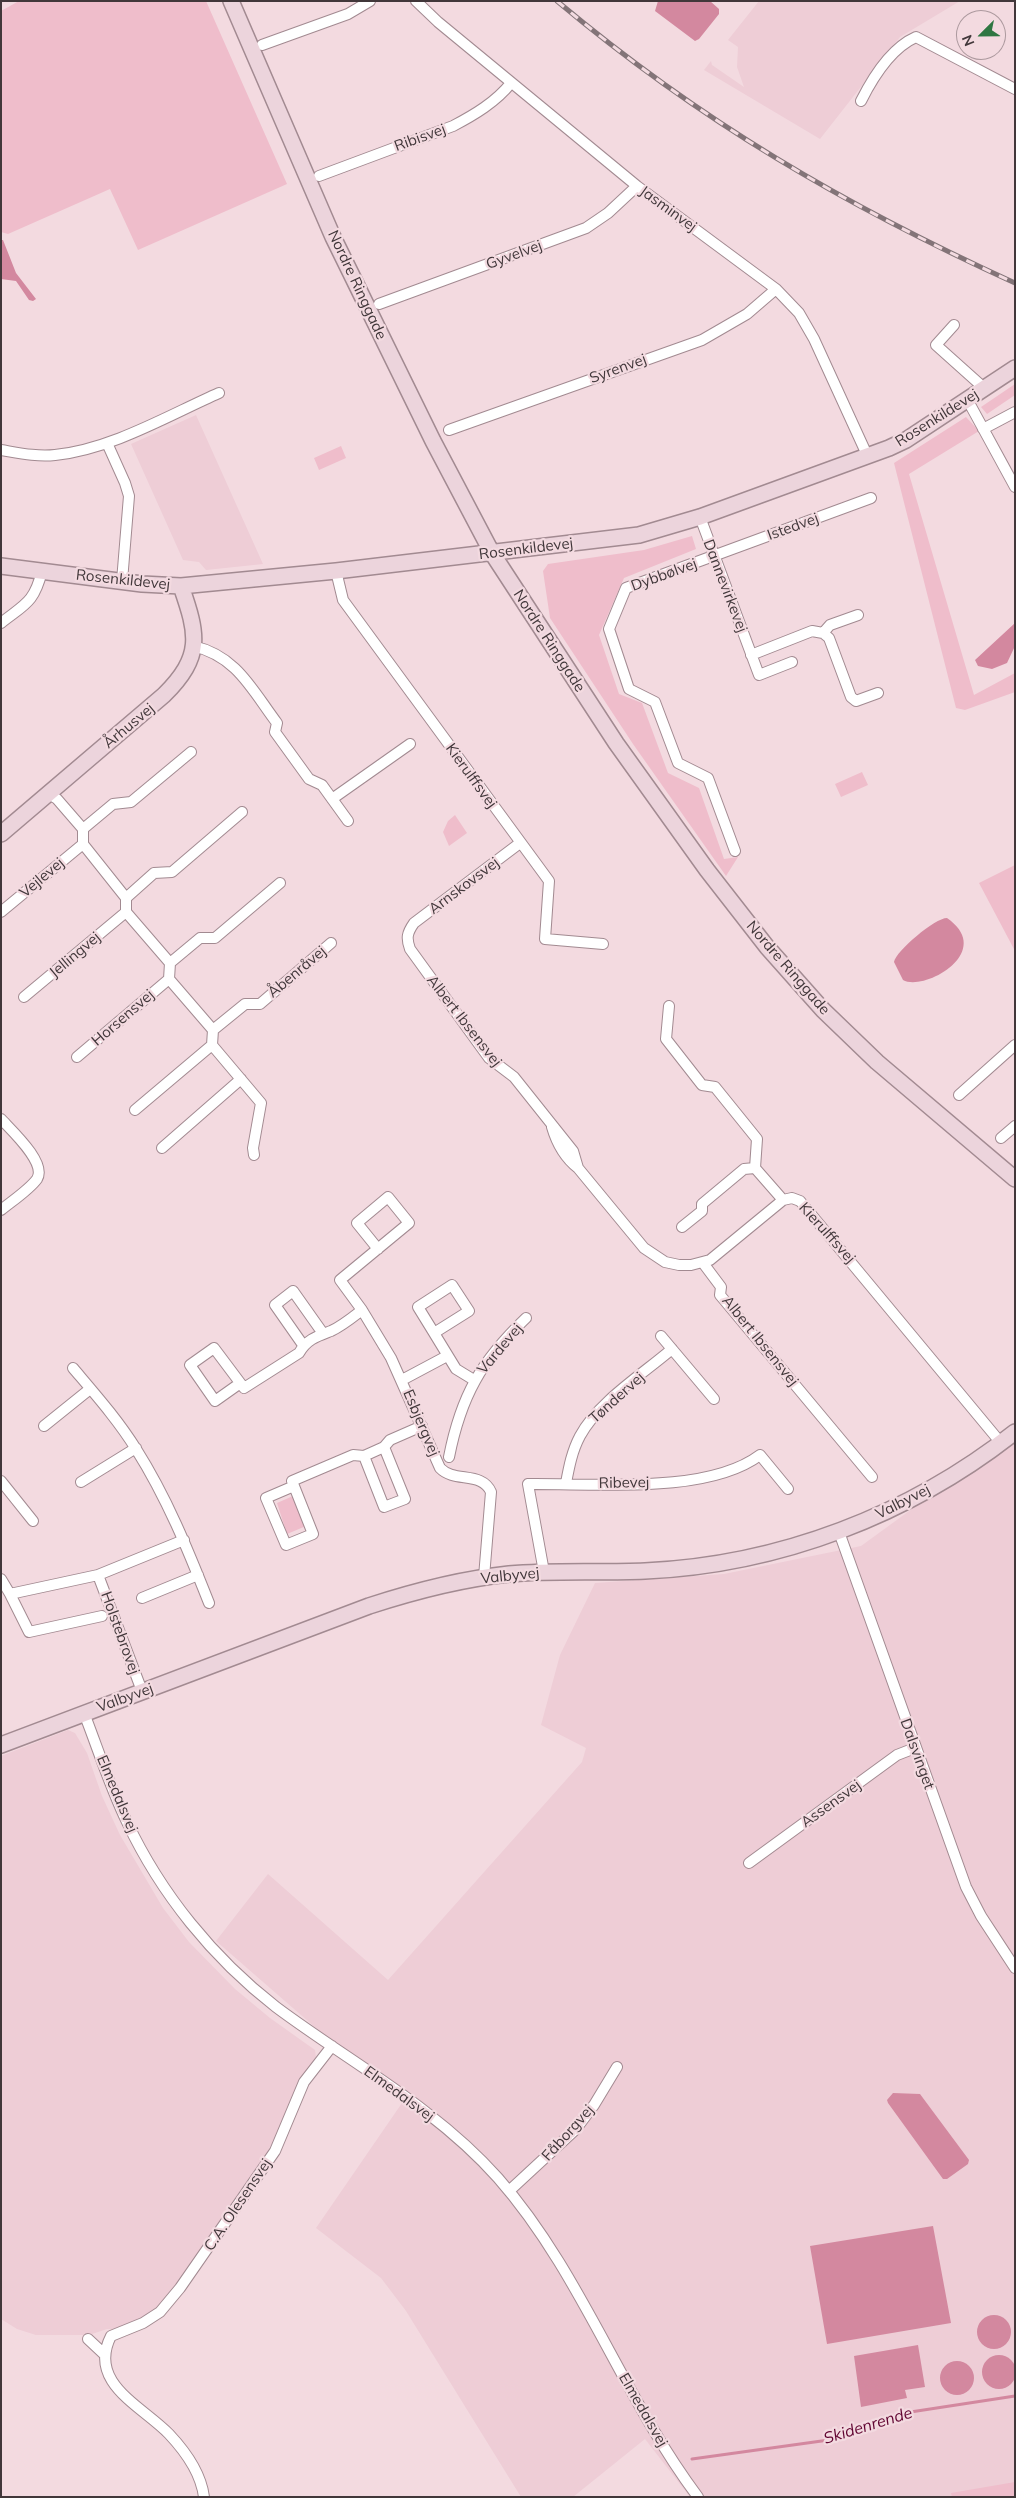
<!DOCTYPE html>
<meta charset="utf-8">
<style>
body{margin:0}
#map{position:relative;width:1016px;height:2498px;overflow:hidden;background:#f3dae0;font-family:Mulish,sans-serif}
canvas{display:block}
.frame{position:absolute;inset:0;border:2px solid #41373a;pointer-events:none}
.north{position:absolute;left:956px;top:10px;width:50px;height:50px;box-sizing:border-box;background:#f3dae0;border:1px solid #ac999e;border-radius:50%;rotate:247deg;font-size:14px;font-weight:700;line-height:20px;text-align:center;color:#41373a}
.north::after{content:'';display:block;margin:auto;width:18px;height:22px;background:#2f7642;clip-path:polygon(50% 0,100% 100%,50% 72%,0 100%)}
</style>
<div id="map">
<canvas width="1016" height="2498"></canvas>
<div class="frame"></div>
<div class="north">N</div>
</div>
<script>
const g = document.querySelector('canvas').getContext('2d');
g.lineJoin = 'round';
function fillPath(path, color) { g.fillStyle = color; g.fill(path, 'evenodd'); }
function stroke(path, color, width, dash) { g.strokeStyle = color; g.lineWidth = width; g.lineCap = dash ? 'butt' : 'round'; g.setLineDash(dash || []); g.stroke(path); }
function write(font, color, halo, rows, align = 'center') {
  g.font = font + ' Mulish,sans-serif'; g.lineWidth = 4.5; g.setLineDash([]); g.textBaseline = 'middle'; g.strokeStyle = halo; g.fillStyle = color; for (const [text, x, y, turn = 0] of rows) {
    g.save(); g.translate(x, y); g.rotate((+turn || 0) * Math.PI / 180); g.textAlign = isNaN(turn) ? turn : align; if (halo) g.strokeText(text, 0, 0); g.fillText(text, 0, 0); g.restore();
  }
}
fillPath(new Path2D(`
 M759 1H960L900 37 820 139 704 70 711 61 712 65 744 87 737 67 738 47 728 40Z
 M196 415 263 564 206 570 199 562 183 560 131 444Z
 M1015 1434V2497H690L645 2439 573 2497H521L406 2311 381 2278 316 2228 402 2103 216 1941 268 1874 388 1980 582 1762 586 1748 541 1725 560 1655 595 1583 724 1574 861 1546Z
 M68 1730 75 1733 87 1753 102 1796 120 1835 163 1908 189 1942 235 1989 270 2018 315 2050 316 2057 299 2084 278 2133 257 2170 181 2280 161 2304 148 2315 120 2329H107L89 2335H36L17 2329 1 2319V1756Z`), '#eecdd6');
fillPath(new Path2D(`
 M19 1H206L287 184 138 250 110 189 8 234 1 232V11Z
 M1015 384V395L987 414 981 407Z
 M966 417 979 431 909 474 974 695 1015 673V692L965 710 956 708 894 463Z
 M341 446 346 458 319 470 314 458Z
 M692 536 696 549 624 578 599 635 619 694 642 703 668 773 699 788 724 859 738 857 726 876 633 744 550 618 543 571 548 564 644 550Z
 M862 772 868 785 841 797 835 784Z
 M455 815 467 833 449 846 443 832 448 821Z
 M1015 865V951L979 883Z
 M293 1496 306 1526 287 1534 277 1503Z
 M1015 2482V2497H952L951 2493Z`), '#efbdcb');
fillPath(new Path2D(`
 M658 1H710L719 9V14L699 39 695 41 655 11Z
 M1 240H3L16 273 36 299 33 301 29 300 16 281 1 279Z
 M1015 623V646L1007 663 992 669 978 666 975 660Z
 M947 918C996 952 924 992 903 980L894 962C896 951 935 918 947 918Z
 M893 2093 920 2094 969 2160 968 2164 947 2179H943L888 2103 887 2100Z
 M933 2226 951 2323 827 2344 810 2246Z
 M977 2332a17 17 0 1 1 34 0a17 17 0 1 1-34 0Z
 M918 2345 925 2387 905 2390 907 2398 861 2407 854 2356Z
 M982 2372a17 17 0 1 1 34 0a17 17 0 1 1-34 0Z
 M940 2378a17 17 0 1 1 34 0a17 17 0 1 1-34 0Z`), '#d3889f');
stroke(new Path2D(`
 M692 2459 836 2439 904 2413 1015 2396`), '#d3889f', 3);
const street = new Path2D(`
 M416 1 438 22 637 186 776 289 799 313 814 339 868 457
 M262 45 348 14 370 1
 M861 101C873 77 891 48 916 37L1015 89
 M319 176 453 126C474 115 496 102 511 83
 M379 304 586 228 608 213 637 186
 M954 325 936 345 984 388
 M967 399 1015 487
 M983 429 1015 412
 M449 430 702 340 747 314 776 289
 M107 443 125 483 129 496 122 581
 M1 450C19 453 37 457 55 455 112 449 167 416 219 393
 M700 517 759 675 792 662
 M336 571 343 600 549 881 545 939 603 944
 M1 623C25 604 34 603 42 571
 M823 633 830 625 858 615
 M193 646C237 656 252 690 277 723L275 732 309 779 322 785 348 821
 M751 655 812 631 823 633 829 638 851 697 856 701 878 693
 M49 794 57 799 83 829V844L126 898V912L170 963 169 979 213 1030 212 1045 261 1103 253 1148 254 1155
 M332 799 410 744
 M83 829 113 804 131 802 191 752
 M520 843 414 923C407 933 406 938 410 949L489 1058 514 1077 573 1151 578 1168
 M735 851 708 778 678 763 655 702 629 689 609 629 626 588 871 498
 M126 898 154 873 172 872 242 812
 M1 912 83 844
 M170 963 200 938H215L280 883
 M24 997 126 912
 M669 1006 666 1039 702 1085 715 1087 757 1139 755 1168 783 1200
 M213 1030 245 1004H260L331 943
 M77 1057 169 979
 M959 1095 1015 1045
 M135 1110 212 1045
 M1 1119C12 1131 47 1163 37 1179 29 1190 12 1201 1 1210
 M552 1127C557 1144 564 1157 578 1168L644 1248 665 1262 679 1265H691L710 1260 783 1200 792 1198 800 1201 1001 1443
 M1001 1138 1015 1126
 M162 1148 241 1079
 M682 1227 702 1211V1204L744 1169 755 1168
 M378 1249 357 1223 388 1197 409 1223 340 1280 362 1310 391 1358 440 1468C454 1483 482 1471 491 1492L484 1577
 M703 1263 721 1287 720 1295 872 1477
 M434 1333 418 1307 452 1285 469 1311 434 1333 456 1369 474 1380
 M661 1336 714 1399
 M303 1345 275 1305 293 1291 322 1332
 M73 1368C95 1394 118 1420 136 1449 167 1498 188 1550 209 1603
 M402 1380 447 1356
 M239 1384 215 1401 190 1365 214 1348 244 1388 299 1353C307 1339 318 1336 331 1331 342 1326 353 1317 362 1310
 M44 1426 90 1389
 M364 1456 384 1507 405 1499 384 1447
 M449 1457C461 1396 481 1361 526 1318
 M1 1481 33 1521
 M81 1482 136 1448
 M566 1483C569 1467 572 1451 580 1436 598 1402 643 1374 672 1349
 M294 1486 266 1498 286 1545 313 1534 292 1481 353 1455 364 1456 384 1447 390 1440 422 1426
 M839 1532 966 1887 981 1916 1015 1968
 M544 1572 528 1484C593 1483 707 1495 760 1455L788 1489
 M98 1575 184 1540
 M1 1579 10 1594 98 1575 142 1691
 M10 1594 29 1632 102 1616
 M142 1598 198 1575
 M84 1713C98 1749 110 1787 127 1822 161 1894 213 1958 276 2007 351 2063 435 2107 498 2178 581 2272 622 2396 698 2497
 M749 1863 897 1755 915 1748
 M509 2191 576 2129 594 2105 617 2067
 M88 2339 104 2354
 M204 2497C201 2473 185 2451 169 2434 142 2406 87 2383 111 2336L143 2323 160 2312 180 2288 275 2151 304 2082 332 2046`);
const secondary = new Path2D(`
 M231 1 333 237 433 441 492 553 616 743 707 870 767 947 823 1010 877 1062 1015 1179
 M1 566 142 584 181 586 336 571 639 535 700 517 889 448 906 440 1015 368
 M1 834 164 695C203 656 198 635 181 586
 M1 1745 369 1606C415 1591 461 1579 509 1574 555 1570 600 1573 645 1571 779 1565 910 1515 1015 1432`);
stroke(street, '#a28a91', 12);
stroke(secondary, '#a28a91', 18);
stroke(street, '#fff', 10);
stroke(secondary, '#ecd4dc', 15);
const rail = new Path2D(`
 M557 1C700 121 846 206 1015 283`);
stroke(rail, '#837478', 5);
stroke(rail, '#f3dae0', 3, [9]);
write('15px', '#41373a', '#f3dae0', [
 ["Ribisvej",420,138,-20],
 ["Jasminvej",668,209,36],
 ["Gyvelvej",514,255,-20],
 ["Nordre Ringgade",357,285,65],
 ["Syrenvej",618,369,-20],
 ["Rosenkildevej",937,418,-32],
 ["Istedvej",793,527,-20],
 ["Rosenkildevej",526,549,-7],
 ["Dybbølvej",664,575,-20],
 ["Rosenkildevej",123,580,6],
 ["Dannevirkevej",725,586,69],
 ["Nordre Ringgade",549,641,57],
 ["Århusvej",129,726,-40],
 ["Kierulffsvej",471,776,54],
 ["Vejlevej",42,878,-40],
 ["Arnskovsvej",464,886,-37],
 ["Jellingvej",75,955,-40],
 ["Nordre Ringgade",788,968,49],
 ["Åbenråvej",297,972,-40],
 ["Horsensvej",123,1018,-41],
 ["Albert Ibsensvej",464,1021,52],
 ["Kierulffsvej",827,1233,48],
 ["Albert Ibsensvej",760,1341,51],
 ["Vardevej",500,1349,-50],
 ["Tøndervej",617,1398,-42],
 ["Esbjergvej",421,1423,67],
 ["Ribevej",624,1483,-1],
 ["Valbyvej",903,1502,-27],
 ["Valbyvej",510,1576,-6],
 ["Holstebrovej",120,1633,70],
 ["Valbyvej",125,1698,-20],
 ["Dalsvinget",917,1754,70],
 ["Elmedalsvej",117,1794,67],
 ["Assensvej",831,1804,-36],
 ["Elmedalsvej",399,2094,36],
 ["Fåborgvej",568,2133,-48],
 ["C.A. Olesensvej",238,2205,-56],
 ["Elmedalsvej",643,2410,60]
]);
write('italic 16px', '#600330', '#f3dae0', [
 ["Skidenrende",868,2426,-17]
]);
</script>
